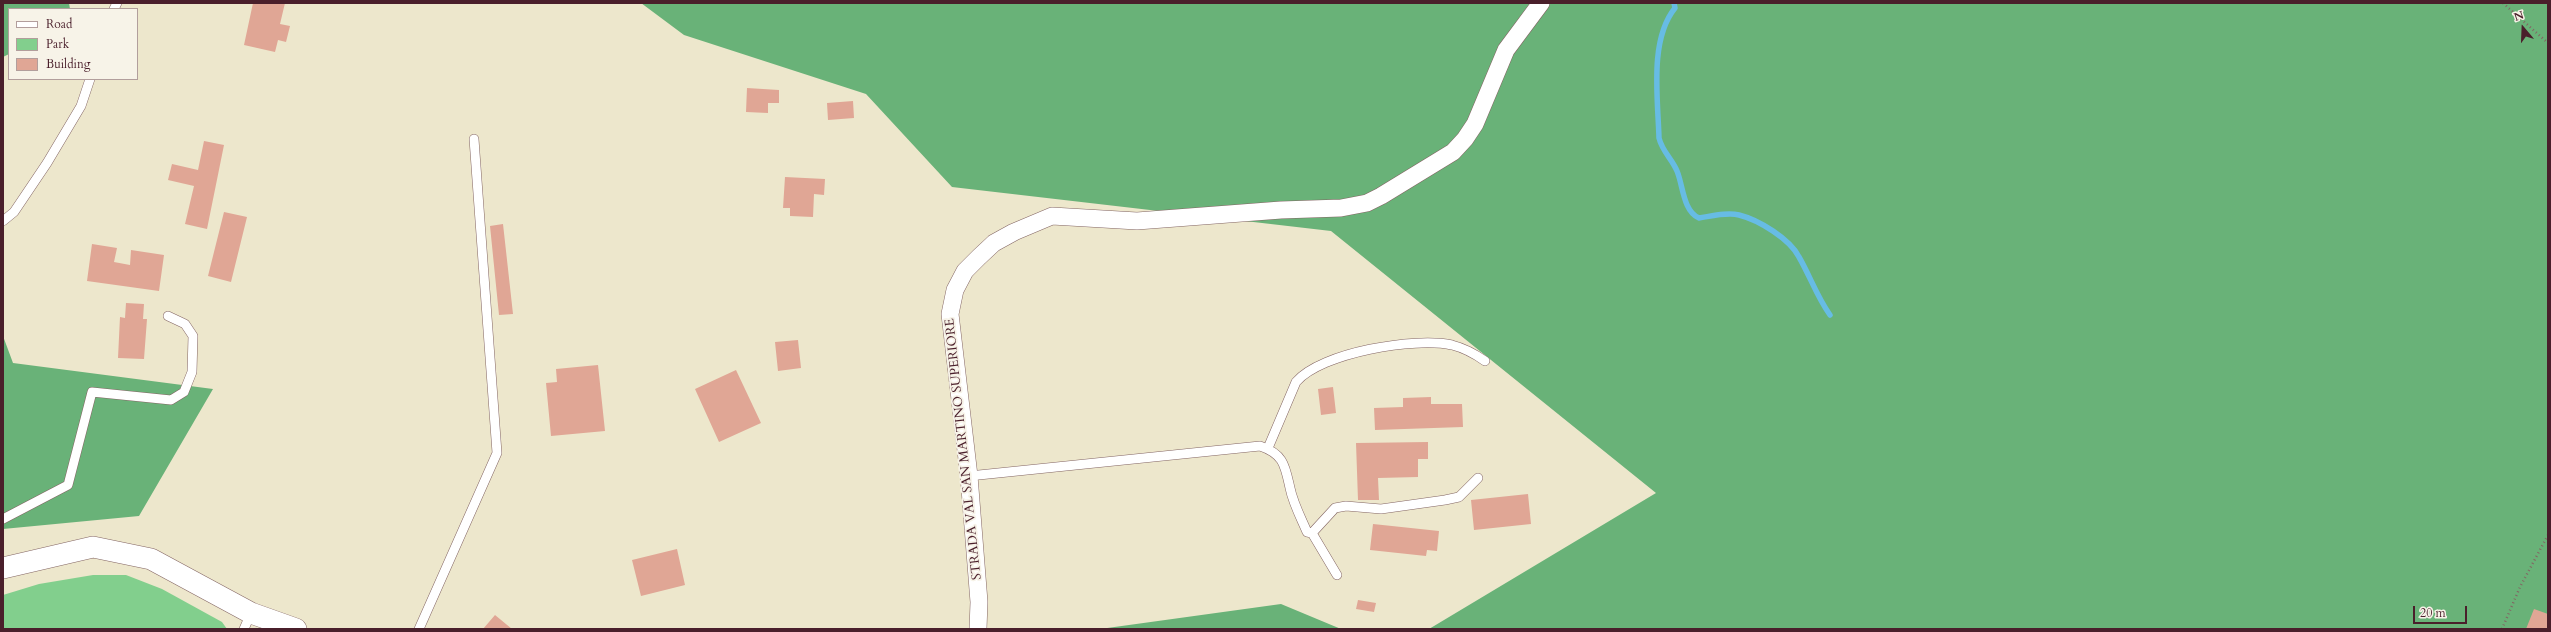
<!DOCTYPE html>
<style>
body{margin:0}
#map{position:relative;width:2551px;height:632px;overflow:hidden;background:#ede7cc;font-family:Cardo,serif}
canvas{display:block}
.frame{position:absolute;inset:0;border:4px solid #4a1f2b;pointer-events:none}
.legend{position:absolute;left:8px;top:8px;width:130px;height:72px;box-sizing:border-box;background:#f7f3e8;border:1px solid #b29e9c;margin:0;padding:5px 7px;list-style:none;font-size:12px;color:#4a1f2b}
.legend li{display:flex;align-items:center;gap:8px;height:20px}
.legend b{width:20px;border:1px solid #b29e9c}
.north{position:absolute;left:2503px;top:8px;width:40px;height:40px;-webkit-text-stroke:3px #f7f3e8;paint-order:stroke;rotate:341deg;font-size:11px;font-weight:700;line-height:16px;text-align:center;color:#4a1f2b}
.north::after{content:'';display:block;margin:auto;width:14px;height:18px;background:#4a1f2b;clip-path:polygon(50% 0,100% 100%,50% 72%,0 100%)}
.scale{position:absolute;left:2413px;top:606px;width:54px;height:18px;box-sizing:border-box;border:2px solid #4a1f2b;border-top:0;padding-left:5px;font-size:12px;line-height:14px;white-space:nowrap;color:#4a1f2b;-webkit-text-stroke:3px #f7f3e8;paint-order:stroke}
</style>
<div id="map">
<canvas width="2551" height="632"></canvas>
<div class="frame"></div>
<ul class="legend">
<li><b style="height:5px;background:#fff"></b>Road</li>
<li><b style="height:11px;background:#82cf8d"></b>Park</li>
<li><b style="height:11px;background:#e0a695"></b>Building</li>
</ul>
<div class="north">N</div>
<div class="scale">20 m</div>
</div>
<script>
const g = document.querySelector('canvas').getContext('2d');
g.lineJoin = 'round';
function fillPath(path, color) { g.fillStyle = color; g.fill(path, 'evenodd'); }
function stroke(path, color, width, dash) { g.strokeStyle = color; g.lineWidth = width; g.lineCap = dash ? 'butt' : 'round'; g.setLineDash(dash || []); g.stroke(path); }
function write(font, color, halo, rows, align = 'center') {
  g.font = font + ' Cardo,serif'; g.lineWidth = 3.5; g.setLineDash([]); g.textBaseline = 'middle'; g.strokeStyle = halo; g.fillStyle = color; for (const [text, x, y, turn = 0] of rows) {
    g.save(); g.translate(x, y); g.rotate((+turn || 0) * Math.PI / 180); g.textAlign = isNaN(turn) ? turn : align; if (halo) g.strokeText(text, 0, 0); g.fillText(text, 0, 0); g.restore();
  }
}
fillPath(new Path2D(`
 M93 575H126L162 589 222 622 227 629H3V595L39 584Z`), '#82cf8d');
fillPath(new Path2D(`
 M3 3H69L70 9H9V54L3 57Z
 M641 3H2548V629H1429L1656 493 1331 231 952 187 866 94 684 35Z
 M3 336 13 363 213 389 139 516 3 529Z
 M1281 604 1341 629H1100Z`), '#69b278');
stroke(new Path2D(`
 M1674 3 1675 8C1649 40 1658 99 1659 138 1662 151 1672 159 1677 171 1683 185 1683 211 1699 218 1712 216 1727 212 1739 215 1759 220 1790 239 1799 257 1810 276 1817 297 1830 315`), '#67bce4', 5.5);
fillPath(new Path2D(`
 M253 3H285L280 24 290 26 286 42 278 40 275 52 244 45Z
 M747 88 779 90V103H768V113L746 112Z
 M853 101 854 118 828 120 827 103Z
 M204 141 224 145 207 229 185 224 194 186 168 180 172 164 198 170Z
 M785 177 825 179 824 195 814 194 813 217 790 216V208H783Z
 M224 212 247 217 231 282 208 276Z
 M503 224 513 314 499 315 490 226Z
 M92 244 117 248 114 262 130 265 131 250 164 255 159 291 87 281Z
 M126 303 144 304 143 319H147L144 359 118 358 120 317 125 318Z
 M798 340 801 368 778 371 775 342Z
 M598 365 605 431 551 436 546 383 557 382 556 369Z
 M736 370 761 423 719 442 695 389Z
 M1333 387 1336 413 1321 415 1318 389Z
 M1431 397V404H1462L1463 427 1375 430 1374 408 1403 407V398Z
 M1428 442V459H1418V477L1378 478 1379 500H1358L1356 443Z
 M1528 494 1531 524 1474 530 1471 500Z
 M1373 524 1439 531 1437 551 1427 550 1426 556 1370 550Z
 M677 549 685 585 641 596 632 560Z
 M1358 600 1376 603 1374 612 1356 609Z
 M2534 609 2548 614V629H2526Z
 M495 615 512 629H483Z`), '#e0a695');
const service = new Path2D(`
 M114 9 117 3
 M3 221 14 212 47 163 81 106 90 79
 M1268 448 1296 382C1322 352 1415 337 1452 345 1464 348 1475 354 1485 361
 M969 476 1260 446C1284 454 1285 466 1290 488 1293 503 1301 518 1307 532L1312 533 1335 508 1346 506 1381 509 1445 500 1459 497 1478 478
 M3 519 68 485 92 392 171 400 184 392 192 372 193 336 185 324 168 316
 M1312 533 1337 575
 M244 629 251 613
 M419 629 497 453 474 139`);
const minor = new Path2D(`
 M978 629 979 602 969 476 950 314 955 290 965 271 979 257 994 243 1014 232 1052 216 1137 221 1281 210 1341 208 1367 203 1381 196 1453 152 1465 139 1475 124 1506 50 1541 3`);
const tertiary = new Path2D(`
 M3 568 93 547 151 559 251 613 296 629`);
stroke(service, '#836563', 10);
stroke(minor, '#836563', 18);
stroke(tertiary, '#836563', 22);
stroke(new Path2D(`
 M2503 3 2548 43
 M2502 629 2520 587 2548 535`), '#836563', 2.5, [1, 3]);
stroke(service, '#fff', 9);
stroke(minor, '#fff', 17);
stroke(tertiary, '#fff', 21);
write('13px', '#4a1f2b', '#f7f3e8', [
 ["STRADA VAL SAN MARTINO SUPERIORE",964,449,-96]
]);
</script>
